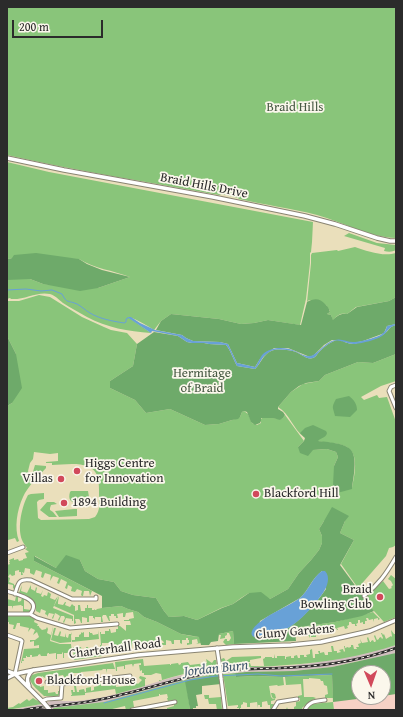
<!DOCTYPE html>
<style>
body{margin:0}
#map{position:relative;width:403px;height:717px;overflow:hidden;background:#eadfbb;font-family:"Gentium Book Plus",serif}
canvas{display:block}
.frame{position:absolute;inset:0;border:8px solid #2b2b2b;pointer-events:none}
.north{position:absolute;left:351px;top:665px;width:40px;height:40px;box-sizing:border-box;background:#fbf7ec;border:1px solid #a8a59f;border-radius:50%;rotate:178deg;font-size:11px;font-weight:700;line-height:16px;text-align:center;color:#2b2b2b}
.north::after{content:'';display:block;margin:auto;width:14px;height:18px;background:#d1495b;clip-path:polygon(50% 0,100% 100%,50% 72%,0 100%)}
.scale{position:absolute;left:12px;top:20px;width:91px;height:18px;box-sizing:border-box;border:2px solid #2b2b2b;border-top:0;padding-left:5px;font-size:12px;line-height:14px;white-space:nowrap;color:#2b2b2b;-webkit-text-stroke:3px #fbf7ec;paint-order:stroke}
</style>
<div id="map">
<canvas width="403" height="717"></canvas>
<div class="frame"></div>
<div class="north">N</div>
<div class="scale">200 m</div>
</div>
<script>
const g = document.querySelector('canvas').getContext('2d');
g.lineJoin = 'round';
function fillPath(path, color) { g.fillStyle = color; g.fill(path, 'evenodd'); }
function stroke(path, color, width, dash) { g.strokeStyle = color; g.lineWidth = width; g.lineCap = dash ? 'butt' : 'round'; g.setLineDash(dash || []); g.stroke(path); }
function write(font, color, halo, rows, align = 'center') {
  g.font = font + ' "Gentium Book Plus",serif'; g.lineWidth = 3.5; g.setLineDash([]); g.textBaseline = 'middle'; g.strokeStyle = halo; g.fillStyle = color; for (const [text, x, y, turn = 0] of rows) {
    g.save(); g.translate(x, y); g.rotate((+turn || 0) * Math.PI / 180); g.textAlign = isNaN(turn) ? turn : align; if (halo) g.strokeText(text, 0, 0); g.fillText(text, 0, 0); g.restore();
  }
}
fillPath(new Path2D(`
 M396 653V710H334L332 667 381 658ZM359 673H383V697H359Z`), '#f6d1c5');
fillPath(new Path2D(`
 M396 645V653L381 658 358 661 332 667 294 671 246 672 220 674 108 702 66 710H11L42 704 51 701H78L100 698 131 690 173 677 201 671 217 670V668L287 666 312 663 346 657Z`), '#d1bfbf');
fillPath(new Path2D(`
 M7 7H396V238C368 237 343 222 317 215 291 208 264 205 239 199L238 198 222 194 219 195C148 182 77 171 7 155Z
 M7 162 49 172 313 222 312 242 311 252 310 253V263L306 299 300 325 268 320 254 323 241 324 219 319 171 314 161 321 154 330C146 325 138 320 129 317H128L151 333 153 331 151 333C128 331 107 328 87 317 79 312 70 308 63 303 58 299 56 296 50 294 37 291 25 300 11 299L10 298 7 299V279H30L43 284 98 288 130 277C112 270 95 269 79 259L12 258 9 259 7 258Z
 M349 233 377 243 396 245V250C392 252 389 252 384 251L385 248 344 236Z
 M355 247C367 251 383 257 396 253V297L389 301 356 307 347 314C341 312 336 316 333 321L331 315 327 314 330 312V311L326 305 309 300 307 302 311 263V255L312 253 337 250 338 251Z
 M39 295 50 297 82 317 104 327 111 330 127 333 137 344 133 366 110 381V388L135 400 146 413 170 409 205 425 219 424 232 420 235 419 240 417 242 412 244 411 248 414 252 423 257 425 261 423V419L262 418C265 418 270 417 273 418 279 418 281 422 285 415L304 441 298 447 313 450 327 449 336 452 338 457 334 466 352 488C354 477 360 455 347 447 340 443 330 443 323 442 317 441 309 441 304 437 293 429 290 414 278 407L291 392 303 384 319 381 325 375 358 362 373 363 396 354V381L381 386 361 397 364 400 377 395 379 398 387 397 396 422V545L393 547 389 548 386 556 358 588 341 564 354 540 340 533 345 521H324L319 529 322 536V543L319 550 311 560 299 573 288 589 270 599 249 593 241 598 233 604 221 608 197 620 184 616 169 617 164 611 156 598 133 595 121 591 114 582 98 579 85 571 80 560 56 568 35 556 34 561 92 591 90 596 89 591H84L83 596H81L82 595H81L82 591 77 589 75 592 71 591 72 587 68 585 67 589 65 588 67 582 61 579 59 584 57 583 59 578 53 576 50 581 51 575 45 573 43 578 41 577 42 572 36 570 34 575 30 573V569L25 568 24 573 22 572 23 575H21V572H19V570L15 571V575L12 576 10 574 8 577 10 578 9 582 14 584V585L16 586 14 589 13 588V585L8 584 7 586V565L10 564 9 562H10L9 560 14 558V560L18 559 19 561 23 560V559L27 558 25 553 29 552 25 549 27 548C25 545 23 543 22 540 17 527 22 506 28 495L31 494 44 493V499L39 500 37 502 38 518 41 520 89 519 95 517C101 510 99 502 99 494 99 489 99 483 98 478 93 459 66 465 52 465V463H46V462L58 461V453L50 454 34 452 33 459 30 463 28 471 32 483C29 487 25 492 23 497 17 510 14 528 19 541L17 542 15 538 8 540 7 542 8 545 7 546V406L12 403 16 354 7 336V301H19Z
 M35 465 46 466V468L34 481 32 475Z
 M71 491H88L89 497H80L78 503C70 503 68 499 70 492Z
 M47 502H54L57 504 51 505 50 508V510L53 512 57 517H49L40 510Z
 M74 509H77V516L59 517 55 511Z
 M391 575 396 579V617L384 622 374 611 364 598 383 581 389 589 392 588 391 587 393 585 391 581 388 579Z
 M22 585 21 591 27 593 31 585V589L35 591 36 587 37 588 36 592 37 593H38L41 594 43 590 41 596 43 597 44 595 47 596 48 592 51 594 50 598 55 600 58 596 53 608 73 616V621H72V619L66 618 64 623 63 622 65 618 64 616H61L59 621 58 620 60 616 57 614 55 613 53 619 52 618 54 614 49 613 47 617V615L45 614 46 611 41 609 40 613 36 611C37 600 29 597 19 593Z
 M16 596 18 597V602L21 601 22 598 24 599V609L31 610V605L33 608 30 612H23V606H22L21 605 13 606 12 609V606H7V599L15 601Z
 M59 596 58 602V604L63 605 65 602H66L65 605 70 607 72 604 74 606H75V611L78 610V605H80L81 611H85V608H87V605H88V608H92V610H94V609L95 610H96L97 609 102 608V604V608L121 606 128 609 138 612 144 617 157 622 181 634 191 636 200 637 201 643 196 644 198 643 197 639 192 640V644L187 645V643H189V640H188V638H186V640H182V644L180 643V640H174V644H172L171 641 166 640V645H162V643H164L163 641 161 640V642H157V646H154V642H148V647L147 643 142 644V645H141V649H140V647L137 648V644H132V649H131L130 644 122 645V643H121V649H119V645L114 646V650H112L111 645H110V643H102V645L101 646 102 656 74 660 73 647H74V651H76V653L79 652V647H81L82 651H86V647H88L89 651 93 650 94 646 95 645V650L100 649V645H101L100 632H101V634H105V631H109V629H110L111 633 116 632V629H118V626H120L126 631V625H131L130 621H124V620H129V619L134 618 133 612 126 613 125 617H123V613L117 614 118 618H116V616H114V614H111V616H109L110 621H109L106 615H103L102 617 103 622H101V617H95V620L94 618H93V616H89V622H87V618L82 617V623H81L80 620 79 619H75L76 623 74 624V615L54 606Z
 M373 612 380 619 378 620V618L374 619 373 622V619L369 620 368 618H366L367 621H365V624H363V622L360 623V620H358V623L356 624 357 626H355V624H352L351 622H349V625L347 626 348 628 345 629 344 626 337 628 338 630H337L336 628 328 630V634H327V630H325V633L322 634 321 628H320V631H316V637H311V634H310V638L309 636 307 635 305 636 301 635 299 637 298 635H295V630L300 627 335 622Z
 M7 616H29L35 619 34 622 38 624 37 626H39V627L42 630 46 629 47 627 48 629 47 633 51 635 53 627V628L50 641 60 644H71L72 653H64V658H63V653L62 652V654H57V659H56V653L49 654V653H48L47 654V656H41L40 654 38 655V656L32 657V655H30V657H27V656H26V658H23L24 661H22V663H21L24 649 39 648V645L34 646V641L30 642V640H35L39 637 37 632 33 635 35 630 31 628 28 632 29 628 20 626V623H17L15 629H13L14 625 9 624V622H8L7 625Z
 M54 628H56L54 635 58 636 60 631 61 632 60 636 65 637 66 633V637L68 638 69 634H71L72 632 71 636V642L60 643 51 640Z
 M98 630 99 639 72 642 71 636 72 640H75V637H79V635L81 634V632L82 633 84 632V637H89V632H90V633H92L93 635 98 634Z
 M391 630 394 634H396V645C362 656 323 663 287 665 266 667 244 667 222 668L221 659 224 658 226 661 232 657 261 656V658L250 660V662H247V663H250L251 666H264L263 659 265 658V657H272V658H274V654L275 658H277V656H285V659H286V657L291 656V658H294V656L297 655 298 658H300V655H304V657H307L306 655 310 654V650L312 649 313 658H315V654H319L318 651H320V653L324 652 325 655H328V652H332L331 646H333L334 651H337V653L341 652 339 650 343 649 344 652 345 651 344 646H345V648L348 647 349 648H350L349 647H351V645H353L354 649H357L356 647H359L358 644 361 643 360 639 362 643 368 642 367 638 368 637 370 642H371V641L373 640 374 642H375L376 641 374 636 375 635 377 640 379 639V638L381 637 382 639 383 638 381 633H382L383 635 384 634 386 639 391 636V637L392 636Z
 M233 631 234 644 226 645 223 642 225 639H227V641H229L231 638 229 633H227V635L225 636V638L220 639 221 635H219V634Z
 M143 659 144 666 170 664V665H171V664L178 663 179 665 181 664V663L188 662 190 665 207 663 206 659 212 663 214 660H216L218 670C198 669 178 675 159 681V680H162L161 674 156 673 151 675H144V673H142V670L140 671 139 665H141V663L134 664 133 667 132 664 125 665V669H124V666L117 667V671H116L115 662Z
 M113 663 115 669H107V673L106 669H102L103 670 81 672V675L80 673H73V676H72L71 675 66 676 67 679H65L63 675 58 676V679H56L55 674 49 675V676H46L45 678 42 676 40 679 36 678 35 682 39 683 40 687 44 686V690H48V693L55 692 56 694H58V691H60L59 695 58 696H44C41 693 30 684 30 679 30 678 31 676 32 675L38 673Z
 M219 673 220 674 186 681 190 710H167V708L174 706V703H176V700L168 701 167 698H168L167 694 160 695V694H159V696L133 701 134 707 131 708V710H126L125 706 108 710H54L53 708 104 702 185 680Z
 M223 674H235L236 677 256 676 283 677 284 685 278 686 277 685 269 686 271 697 273 699H274L272 697 271 693H273L275 694 276 698 274 699H275V700L271 701V704H274L272 708 270 709V705H268L267 701 262 702V707H260V705H258V708L257 702 250 703V710V707H247V703L243 702V704L241 705V708H240V710H239V708H237V707H238V705L228 706Z
 M332 675 333 698H325V695L328 694 327 686 324 685 323 681H321L320 679 309 678V679H303L304 697H313L316 698 309 702 302 708 303 710H286L287 707 288 710 294 709V707L296 706V702L300 701V698H298V696L302 695 301 684 286 685 285 677Z
 M140 676 144 677 146 678V679H145V686L116 694 115 689 85 693V695L71 696V695H72L71 690H73V692H75L74 686H76L77 692H79V690L84 689 85 692H86V688L91 687V691L94 690V687L98 686V683H101V686L106 685V682H108V685L115 684V681H116V687L126 686V682H127L128 686 133 685V681L135 682 138 684 142 680 139 678Z
 M204 695H209V698L221 697 222 710H217L216 704H209L208 699H205Z
 M33 698 36 700 39 701 42 704 7 710V708L13 707 19 703 20 704 27 699 29 701Z
 M333 702 334 710H307L308 708 312 704Z`), '#89c57a');
fillPath(new Path2D(`
 M36 253 79 259 87 264 102 270 130 277 98 288 80 291 43 284 30 279 7 280V258L9 259 12 258 14 255Z
 M396 297V324L387 326 384 333 382 334 363 341 353 343 334 340H332L324 345 314 355 310 357 288 348H274L260 359 255 367 237 363 228 344 220 342 193 341 186 338 182 335 156 330 161 321 171 314 219 319 241 324 254 323 268 320 301 325 307 302C314 298 320 298 325 304 328 307 329 308 330 312L327 314 331 315 333 320C337 316 341 313 347 314L357 307 389 301Z
 M396 325V354L373 363 358 362 325 375 319 381 306 383 299 386 291 392 278 407V409L283 412 285 415 283 418 280 420 273 418H261V421L260 423 255 425 251 422 247 412 244 411 242 412 240 417 238 419 232 420 219 424 205 425 170 409 146 413 135 400 110 388V381L133 366 137 344 154 332 178 336 187 342 192 343H204L209 344 226 345C231 351 233 359 237 366L255 369C261 363 263 355 271 351 278 348 290 350 296 352 301 354 307 360 313 358 316 357 317 354 319 352 323 348 329 343 334 341 341 339 348 345 355 344 360 342 381 337 384 334 390 330 388 327 396 325Z
 M7 336 16 354 22 388 12 403 7 406Z
 M349 396C354 400 357 404 357 410L350 417 335 416C333 407 331 408 336 399Z
 M313 425 326 431 327 433C326 438 320 438 318 441 326 442 346 443 351 450 358 459 353 478 352 489L337 493 333 485 334 466 338 457 336 452 327 449 313 450 308 456 300 453 298 447 304 441 305 438 300 433 305 428Z
 M332 507 349 516 345 521 340 533 354 540 340 565 374 611 362 616 335 622 300 627 295 631 296 641 234 644 233 631 219 634 218 641 211 642 209 645H201L199 637 181 634 157 622 144 617 138 612 128 609 121 606 102 608V596L34 561V556L56 568 66 555 80 560 85 571 98 579 114 582 121 591 133 595 156 598 164 611 169 617 184 616 197 620 222 608 233 604 249 593 261 592 270 599 288 589 299 573 311 560 319 550 322 543V536L319 529 324 521ZM322 571 326 589C312 609 283 642 256 637L260 621 300 598C309 590 311 579 322 571Z
 M396 653V694L383 696V673H359V697H373L333 702 332 675 283 677 256 676 236 677 235 674H228L246 672 294 671 332 667Z
 M220 674 221 684 202 686V694L196 695 198 706H196V708H193V710H190L185 681Z`), '#6eaa6a');
fillPath(new Path2D(`
 M127 317H131L140 323 155 330 182 335 186 338 193 341 220 342 228 344 237 363 255 367C258 363 260 357 263 354 272 346 286 347 295 351 300 353 305 357 310 356 316 356 325 342 335 340 341 338 347 342 353 342 357 343 379 337 382 334 385 332 386 329 387 326L395 324 396 325C388 327 388 332 382 336 376 340 363 343 355 344 348 345 341 339 334 341 329 343 323 348 319 352 317 354 316 357 313 358 307 360 301 354 296 352 290 350 278 348 271 351 262 355 261 363 255 369L237 366C233 359 231 351 226 345L209 344 204 343H192L187 342 178 336 152 331 151 333Z
 M322 571H325C331 577 327 587 323 593 311 610 296 626 277 634 272 636 265 638 259 638 245 637 254 626 260 622 272 612 287 607 300 598 309 590 312 578 322 571Z`), '#68a1d7');
stroke(new Path2D(`
 M7 290 26 289 41 291 52 290 62 294C67 304 68 300 77 304 81 306 85 310 90 313 100 319 112 321 124 323L126 322V319L128 318
 M104 703 190 680 216 676 258 674 281 676 332 674`), '#68a1d7', 1);
const minor = new Path2D(`
 M396 385 391 387 389 391 396 408
 M7 553 23 547
 M7 591C17 595 43 599 30 614H7
 M15 594C18 584 18 578 31 580L72 599H96V597
 M364 596C379 584 386 574 396 557
 M30 614 37 618 70 628 117 624
 M7 635 21 640 22 641 15 674
 M217 648 220 668
 M221 678 225 710
 M47 682 62 684
 M42 701 47 699 61 698 62 684 130 676
 M132 710 175 702
 M273 710 278 702 297 699
 M305 710C309 701 316 701 325 700`);
const tertiary = new Path2D(`
 M7 158 64 170 213 197 305 216 335 224 377 238 390 241H396
 M7 671 15 674 44 703
 M7 678 15 674 34 670 138 655 233 647 291 645 321 642 370 631 396 620
 M29 686C26 680 28 674 33 670`);
stroke(minor, '#8a8573', 5);
stroke(tertiary, '#8a8573', 5.5);
stroke(minor, '#fff', 3);
stroke(tertiary, '#fff', 3.5);
const rail = new Path2D(`
 M24 710C50 705 76 705 102 699 143 691 181 676 223 671 248 668 273 669 298 667 331 665 365 659 396 648`);
stroke(rail, '#2b2b2b', 2.5);
stroke(rail, '#fbf7ec', 1, [3]);
const minorBridge = new Path2D(`
 M220 668 221 678`);
const tertiaryBridge = new Path2D(`
 M44 703 50 710`);
stroke(minorBridge, '#8a8573', 5, []);
stroke(tertiaryBridge, '#8a8573', 5.5, []);
stroke(minorBridge, '#fff', 3);
stroke(tertiaryBridge, '#fff', 3.5);
for (const [x, y, r, color] of [
 [77,471,4,"#d1495b"],
 [61,479,4,"#d1495b"],
 [256,494,4,"#d1495b"],
 [64,503,4,"#d1495b"],
 [380,597,4,"#d1495b"],
 [39,681,4,"#d1495b"]
]) { const dot = new Path2D(); dot.arc(x, y, r, 0, 2 * Math.PI); g.fillStyle = color; g.fill(dot); stroke(dot, '#fbf7ec', 1.5); }
write('13px', '#475943', '#fbf7ec', [
 ["Braid Hills",295,108],
 ["Hermitage",202,374],
 ["of Braid",202,389]
]);
write('13px', '#2b2b2b', '#fbf7ec', [
 ["Braid Hills Drive",204,186,11],
 ["Cluny Gardens",295,632,-5],
 ["Charterhall Road",115,649,-7]
]);
write('13px', '#2b2b2b', '#fbf7ec', [
 ["Higgs Centre",85,464],
 ["for Innovation",85,479],
 ["Villas",53,479,"right"],
 ["Blackford Hill",264,494],
 ["1894 Building",72,503],
 ["Braid",372,590,"right"],
 ["Bowling Club",372,605,"right"],
 ["Blackford House",47,681]
], 'left');
write('italic 14px', '#435a70', '#fbf7ec', [
 ["Jordan Burn",216,669,-6]
]);
</script>
